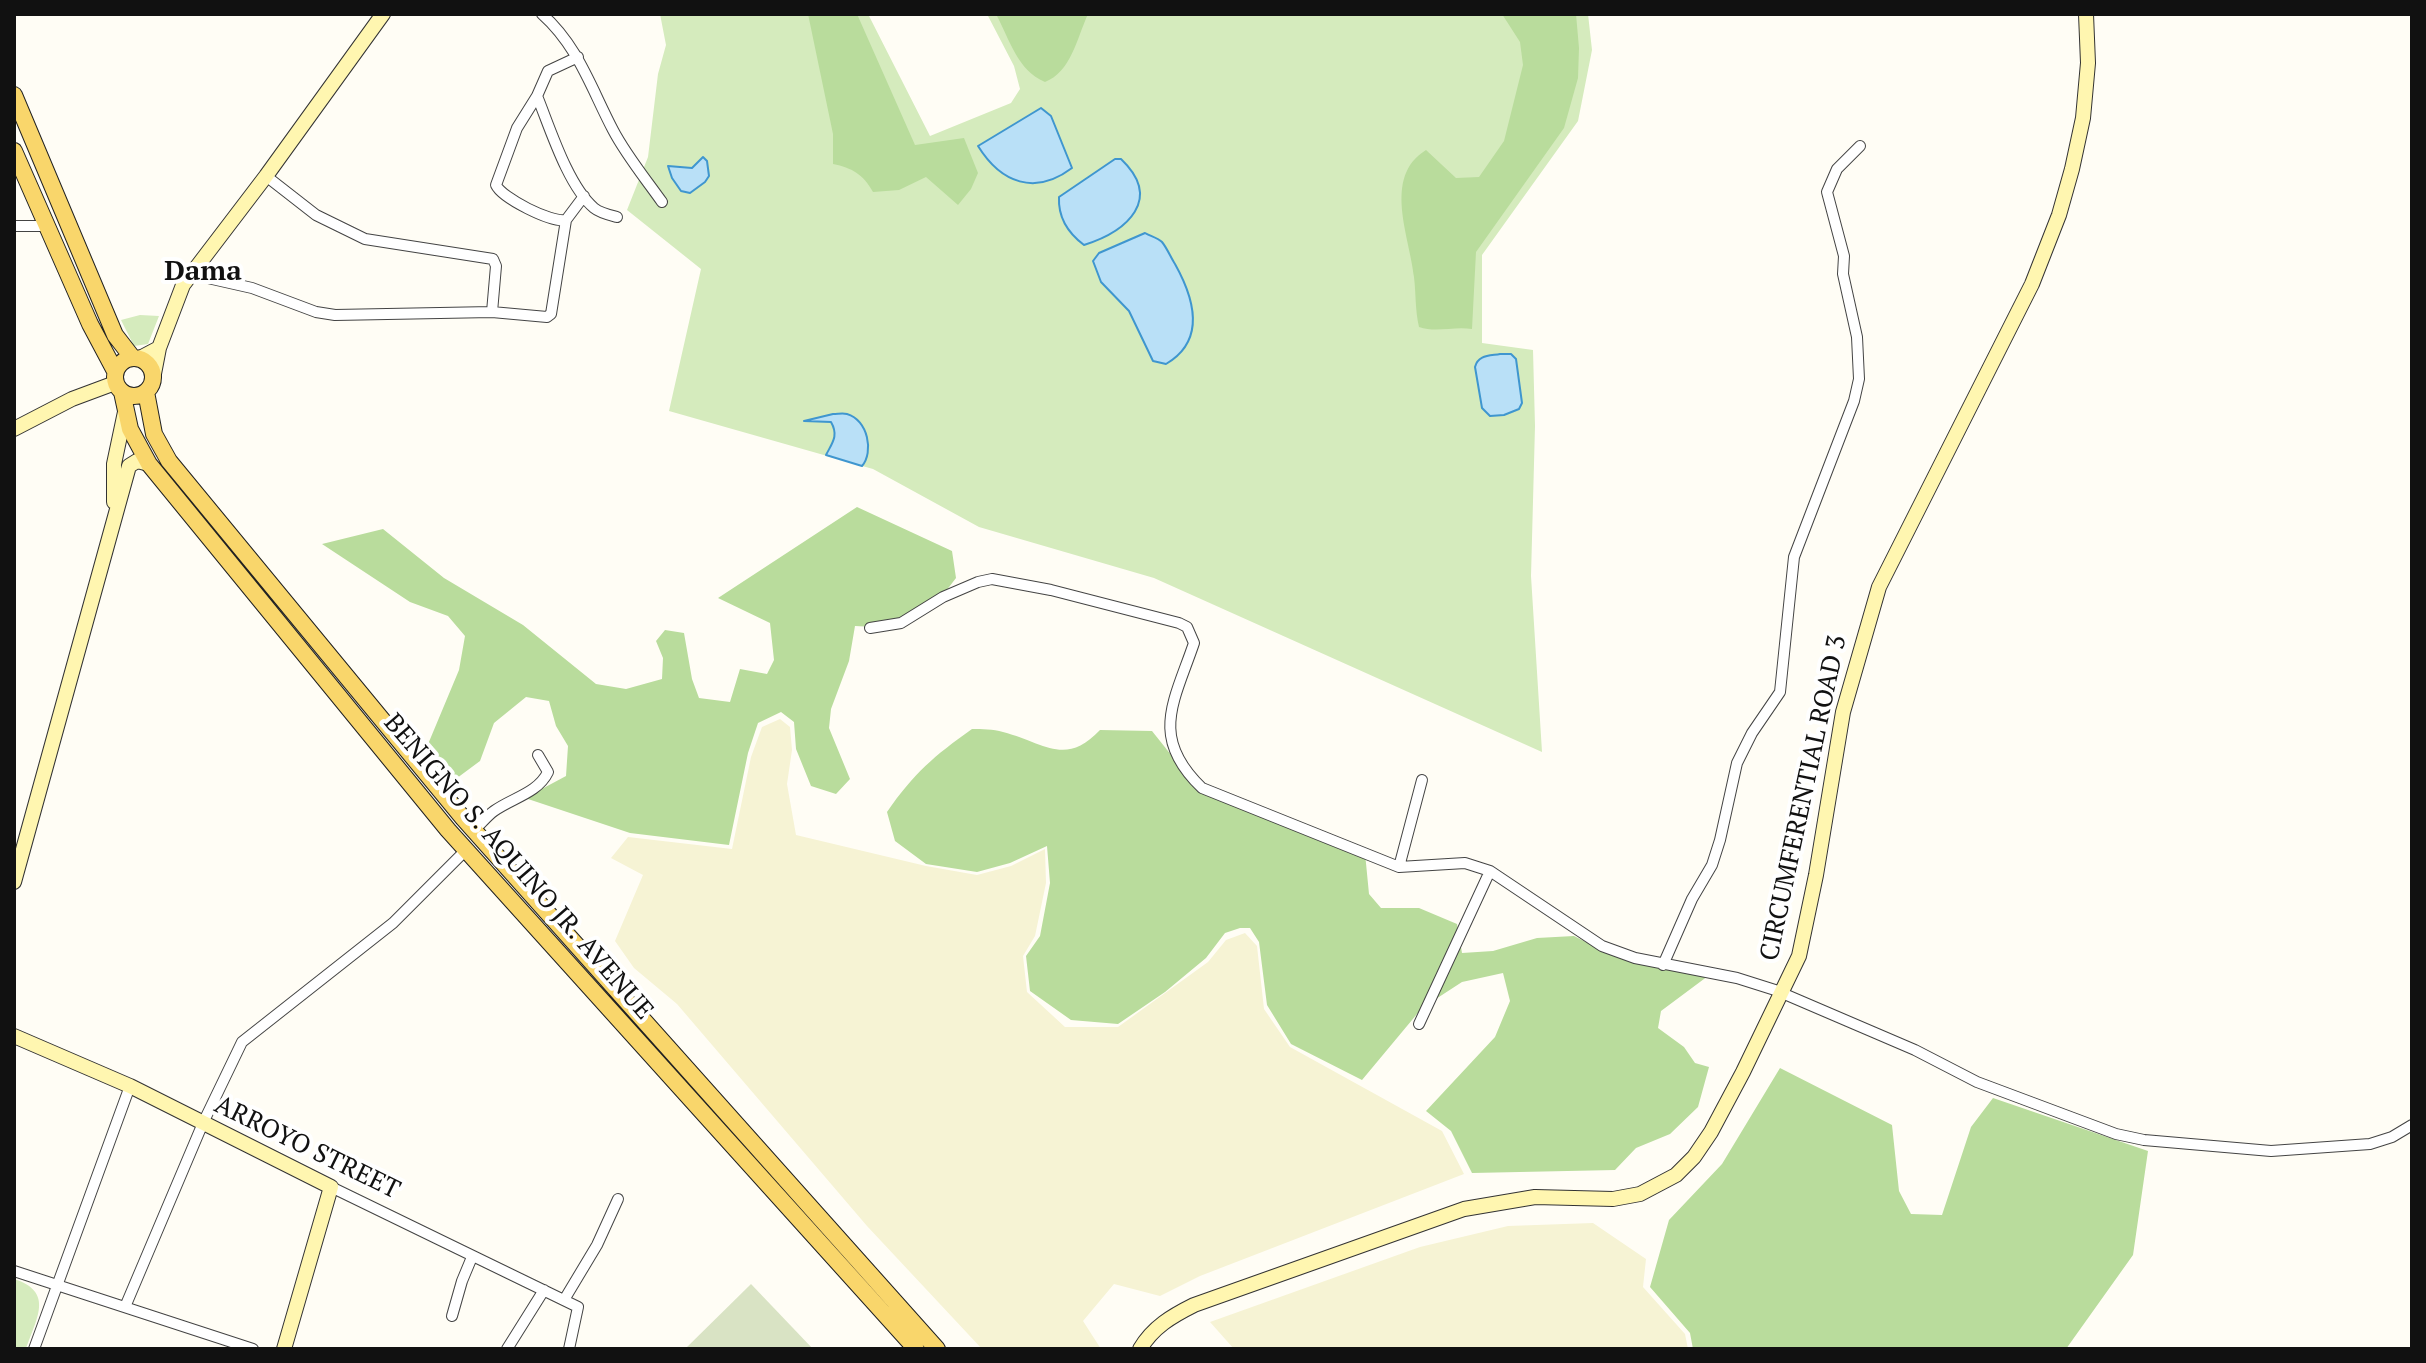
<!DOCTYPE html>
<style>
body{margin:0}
#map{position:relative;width:2426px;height:1363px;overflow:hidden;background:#fffdf5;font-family:"PT Serif",serif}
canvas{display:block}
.frame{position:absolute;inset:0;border:16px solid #111;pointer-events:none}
</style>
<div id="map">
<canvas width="2426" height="1363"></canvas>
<div class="frame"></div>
</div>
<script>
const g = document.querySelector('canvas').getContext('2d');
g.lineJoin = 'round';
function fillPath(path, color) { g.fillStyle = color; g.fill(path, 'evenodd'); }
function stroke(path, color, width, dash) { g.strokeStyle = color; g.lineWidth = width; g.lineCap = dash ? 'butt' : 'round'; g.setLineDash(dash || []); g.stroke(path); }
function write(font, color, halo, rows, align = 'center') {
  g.font = font + ' "PT Serif",serif'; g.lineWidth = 8; g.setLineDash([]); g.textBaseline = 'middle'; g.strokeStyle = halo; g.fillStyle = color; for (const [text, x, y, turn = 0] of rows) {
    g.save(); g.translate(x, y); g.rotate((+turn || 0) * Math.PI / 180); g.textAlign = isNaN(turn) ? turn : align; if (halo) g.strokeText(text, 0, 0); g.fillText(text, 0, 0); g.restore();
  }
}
fillPath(new Path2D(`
 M780 719 790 727 792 750 787 784 796 835 926 866 977 875 1011 866 1045 849 1046 883 1035 936 1023 956 1027 992 1065 1027H1118L1208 962 1226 940 1245 933 1257 946 1264 1009 1290 1047 1442 1131 1464 1174 1200 1276 1160 1296 1114 1284 1083 1321 1101 1349H982L867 1226 677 1004 634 968 615 941 643 875 611 858 628 837 732 849 751 757 762 727Z
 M1593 1223 1646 1259 1643 1287 1685 1334 1688 1349H1234L1210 1322 1420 1247 1508 1226Z`), '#f6f3d4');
fillPath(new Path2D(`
 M660 14H868L930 136 1011 103 1020 89 1014 66 987 14H1588L1592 50 1578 121 1482 255V343L1533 350 1535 426 1531 576 1542 752 1154 578 979 527 873 469 669 411 701 269 627 210 648 157 658 74 666 45Z
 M140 315 159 316 148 344 134 346 121 320Z
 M14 1279C55 1292 36 1319 26 1349H14Z`), '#d5ebbd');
fillPath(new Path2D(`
 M808 14H857L915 145 964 138 978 173 971 189 958 205 926 177 899 190 873 192C863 174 852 168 833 164V134Z
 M996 14H1088C1077 38 1071 72 1045 82 1017 70 1010 40 996 14Z
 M1502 14H1576L1579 48 1578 78 1564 128 1476 252 1472 329C1453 326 1437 333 1419 327 1415 310 1416 294 1414 277 1410 237 1382 177 1426 150L1456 178 1479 177 1504 141 1523 65 1520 42Z
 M857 507 952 551 956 578 936 604 894 628 855 626 849 661 831 709 829 728 850 779 836 794 811 786 796 749 794 722 781 712 758 723 748 753 729 845 630 833 525 798 566 776 568 746 556 726 549 701 526 697 494 723 480 761 449 784 426 749 459 670 465 636 448 616 410 602 322 544 383 529 444 578 523 625 596 684 626 689 662 679 663 658 656 641 665 630 684 633 692 679 699 698 730 702 740 669 767 674 774 660 770 623 718 598Z
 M972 729C982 729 993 729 1003 732 1045 743 1065 767 1100 730L1152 731 1196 786 1365 853 1369 894 1381 908H1419L1457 924 1462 953 1493 951 1537 938 1574 936 1604 951 1712 973 1661 1011 1658 1028 1684 1047 1695 1063 1709 1067 1698 1107 1670 1134 1636 1148 1615 1170 1472 1173 1451 1131 1426 1111 1495 1037 1510 1001 1503 973 1462 982 1422 1008 1362 1080 1291 1044 1267 1005 1259 942 1250 928H1240L1225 933 1206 958 1165 992 1118 1024 1071 1020 1030 991 1026 956 1040 936 1050 883 1047 846 1010 863 977 872 926 864 895 841 887 812C914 773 934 756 972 729Z
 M1780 1068 1892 1125 1899 1191 1911 1214 1942 1215 1971 1127 1993 1098 2148 1151 2133 1255 2066 1349H1693L1690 1333 1650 1287 1669 1220 1722 1164Z`), '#b9dc9c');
fillPath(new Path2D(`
 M751 1284 813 1349H685Z`), '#d9e3c4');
const water = new Path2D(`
 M1041 108 1051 116 1072 168C1035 196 1001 183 978 146Z
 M703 157 707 161 709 176 705 182 690 193 681 191 672 178 668 166 692 168Z
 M1115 159H1121C1163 199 1128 231 1084 245 1068 233 1058 217 1059 197Z
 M1145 233C1150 236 1158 238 1162 242 1167 248 1171 258 1175 264 1194 298 1207 340 1166 364L1153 361 1129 311 1101 282 1093 261 1099 253Z
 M1500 354H1511L1516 359 1522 403 1519 409 1504 415 1490 416 1482 408 1475 367C1478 355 1489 356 1500 354Z
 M833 414C838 414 843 413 847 414 868 420 874 452 862 466L826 455C832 443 839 436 831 422L804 421Z`);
fillPath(water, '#b9e0f7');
stroke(water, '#3f96cf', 2);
const street = new Path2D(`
 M542 14C578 46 591 88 613 130 626 155 645 178 662 202
 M578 57 548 71 537 96C550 128 568 186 594 208 600 213 609 215 617 217
 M537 96 517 128 496 185C502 198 551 223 566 220
 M266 176 316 215 365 239 493 259 496 266 492 312
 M14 226H46
 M190 274 252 288 316 312 335 315 492 312 547 317 551 314 566 220 584 196
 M870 628 901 623 943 597 978 582 992 579 1051 590 1179 623 1187 627 1194 643C1174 702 1149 737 1202 788L1399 867 1465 863 1490 871 1602 946 1635 958 1737 978 1775 990 1915 1050 1977 1082 2116 1134 2144 1140 2271 1151 2370 1144 2392 1137 2412 1125
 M474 830C481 824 487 816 494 811 512 798 538 793 548 772L538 755
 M1399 867 1422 780
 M1663 965 1692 899 1712 865 1720 840 1737 763 1752 733 1780 692 1794 557 1854 401 1859 379 1857 337 1843 274 1844 256 1827 192 1837 169 1860 146
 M1419 1024 1490 871
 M331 1187 578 1307 569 1349
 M14 1271 253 1349
 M564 1300 597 1245 618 1199
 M125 1307 203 1123 242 1042 393 923 466 850
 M452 1316 462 1281 472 1257
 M34 1349 130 1086
 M507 1349 544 1290`);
const secondary = new Path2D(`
 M140 358 159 348
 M153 379 159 348 183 285 266 176 383 14
 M14 429 72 399 115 383
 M114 502V464L125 412
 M14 882 129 466 137 461 149 464
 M14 1036 130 1086 331 1187 284 1349
 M1140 1349C1153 1327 1172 1316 1194 1305L1464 1209 1535 1197 1613 1199 1640 1194 1676 1175 1694 1157 1711 1132 1743 1072 1799 956 1816 875 1843 712 1879 587 2032 284 2059 215 2072 169 2083 118 2088 63 2086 14`);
const primary = new Path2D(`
 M14 95 115 335 132 357
 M14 151 90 324 115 371
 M115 377a19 19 0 1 1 38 0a19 19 0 1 1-38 0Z
 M122 392 130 429 149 464 448 830 916 1349
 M146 392 154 434 169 461 463 818 937 1349`);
stroke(street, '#444', 12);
stroke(secondary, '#333', 16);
stroke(primary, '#222', 18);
stroke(street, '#fff', 10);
stroke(secondary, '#fff6b0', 14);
stroke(primary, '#f9d66b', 16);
write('26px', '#111', '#fff', [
 ["CIRCUMFERENTIAL ROAD 3",1804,798,-78],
 ["BENIGNO S. AQUINO JR. AVENUE",518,867,49],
 ["ARROYO STREET",307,1148,26]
]);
write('bold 28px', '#111', '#fff', [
 ["Dama",203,272]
]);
</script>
